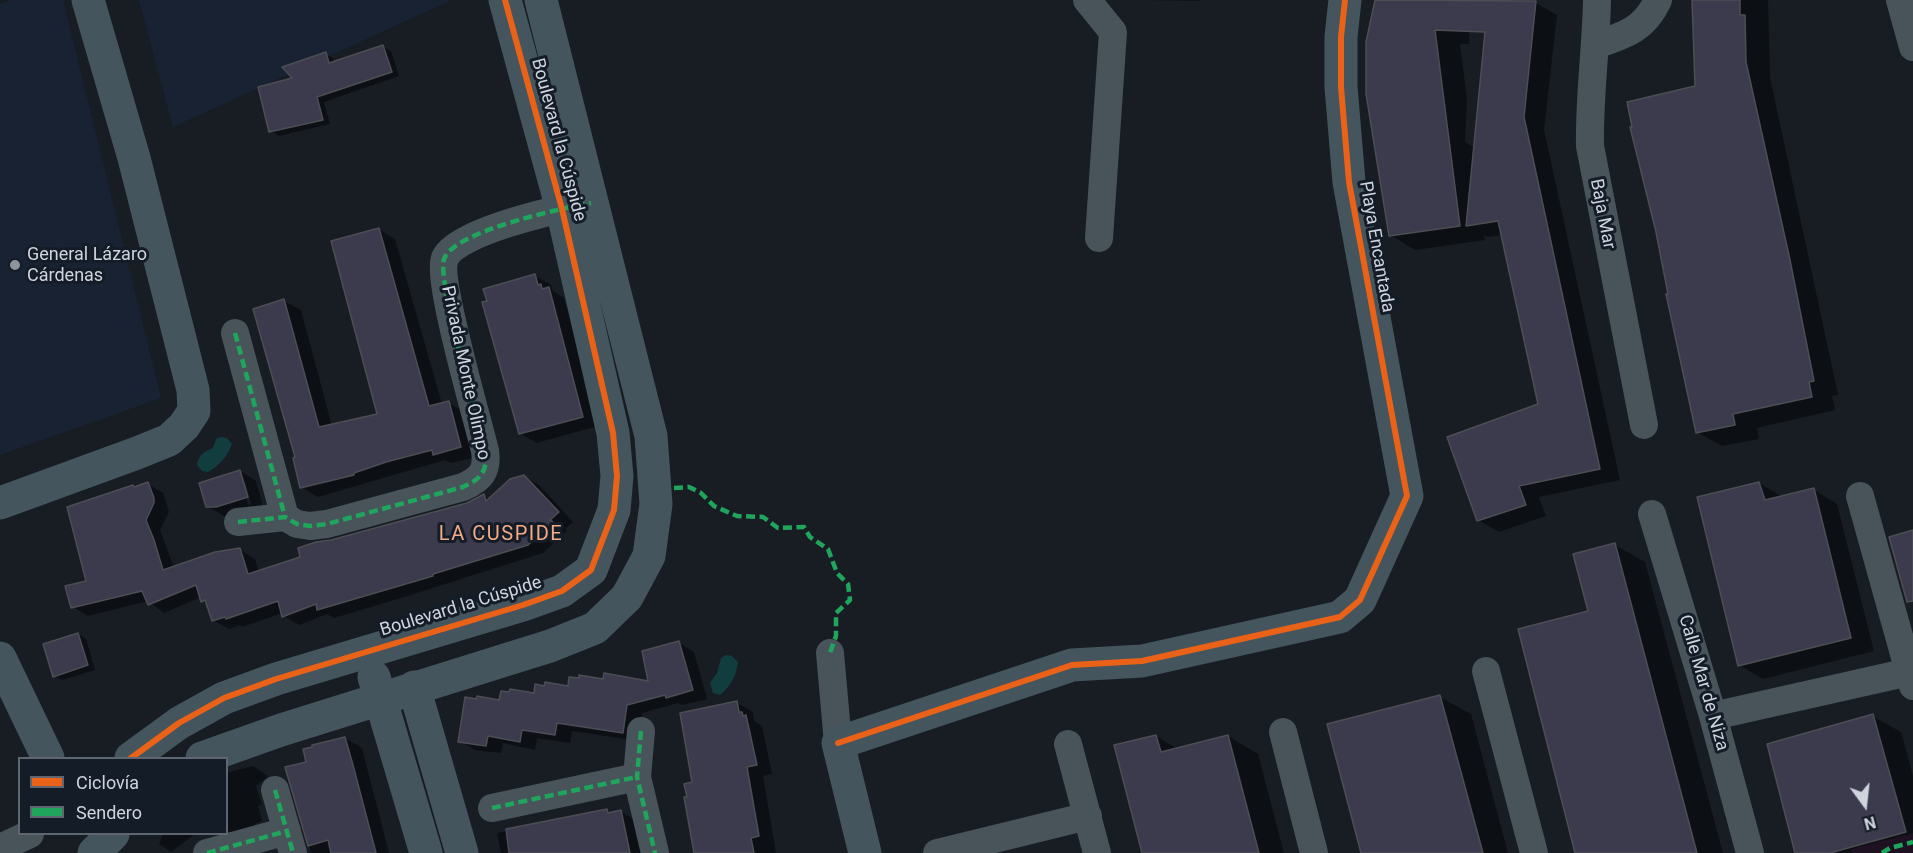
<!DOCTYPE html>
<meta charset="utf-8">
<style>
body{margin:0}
#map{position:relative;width:1913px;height:853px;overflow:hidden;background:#181d24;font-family:Roboto,sans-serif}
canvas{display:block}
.legend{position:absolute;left:18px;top:757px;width:210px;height:78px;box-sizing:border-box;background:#141c28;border:2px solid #5f6670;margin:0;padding:8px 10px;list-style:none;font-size:18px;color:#cfd4dd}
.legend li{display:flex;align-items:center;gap:12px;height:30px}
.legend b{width:30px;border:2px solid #5f6670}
.north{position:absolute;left:1835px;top:775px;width:60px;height:60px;-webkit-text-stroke:4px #141c28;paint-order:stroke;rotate:165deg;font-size:16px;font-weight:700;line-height:24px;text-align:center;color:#cfd4dd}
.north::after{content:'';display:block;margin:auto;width:21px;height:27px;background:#cfd4dd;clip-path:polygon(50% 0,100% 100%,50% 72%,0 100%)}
</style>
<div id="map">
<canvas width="1913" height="853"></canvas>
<ul class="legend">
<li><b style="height:8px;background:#ea6118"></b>Ciclovía</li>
<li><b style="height:8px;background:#20a55d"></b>Sendero</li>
</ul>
<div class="north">N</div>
</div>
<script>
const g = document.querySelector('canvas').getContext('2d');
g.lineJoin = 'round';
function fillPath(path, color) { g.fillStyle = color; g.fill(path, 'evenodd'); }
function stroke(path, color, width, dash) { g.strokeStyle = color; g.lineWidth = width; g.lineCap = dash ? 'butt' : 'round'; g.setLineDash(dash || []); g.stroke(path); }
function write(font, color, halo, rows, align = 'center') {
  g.font = font + ' Roboto,sans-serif'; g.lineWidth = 6; g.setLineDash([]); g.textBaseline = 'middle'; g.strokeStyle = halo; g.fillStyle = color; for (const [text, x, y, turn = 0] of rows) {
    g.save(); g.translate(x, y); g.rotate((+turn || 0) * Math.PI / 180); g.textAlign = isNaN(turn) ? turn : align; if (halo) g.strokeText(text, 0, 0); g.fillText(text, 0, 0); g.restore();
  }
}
fillPath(new Path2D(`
 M11 0H63L161 398 0 455V4Z
 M139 0H452L173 127Z`), '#182233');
fillPath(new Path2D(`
 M1913 833V853H1852L1851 849Z`), '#392041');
fillPath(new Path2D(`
 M221 437 227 438 232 444C227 457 220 465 208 472L202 471 197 465C199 454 204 452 213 448L216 439Z
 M726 655 732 656 738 662C736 676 731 686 720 695L713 693 710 683 717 673 721 658Z`), '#123d3f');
fillPath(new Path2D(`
 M1142 0H1199V1Z
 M1377 0H1471L1469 44H1460L1467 99 1465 142 1475 148 1490 0 1536 3 1557 15 1544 130 1620 480 1539 497 1546 516 1499 532 1478 520 1539 405 1503 235 1488 237 1484 235 1485 240 1415 250 1390 235 1367 42Z
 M1694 0H1768L1770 77 1838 395 1832 396 1835 410 1757 428 1759 439 1722 446 1697 432 1656 232 1632 128 1696 88Z
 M383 47 391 51 399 76 324 102 330 124 279 136 271 131 295 79 325 54 333 58 335 63Z
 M378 229 395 239 442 404 448 403 465 412 477 457 451 463 445 460 318 497 302 487 297 459 284 301 301 310 332 426 379 415Z
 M535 276 551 285 553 291 564 298 598 426 536 443 520 433 489 302Z
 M240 471 256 481 263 507 233 516H224L207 506ZM242 482H245L251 504 248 505Z
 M524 476 539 485 573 522 565 529 567 531 543 553 401 598 334 618 327 614 299 625 284 616 283 613 242 627 240 625 229 629 213 620 208 604 202 601 201 597 164 613 148 601 88 616 73 607 87 582 133 486 136 488 148 484 163 493 169 512 160 530 174 568 240 550 255 559 259 572 302 558 332 541 468 504 484 496 490 499Z
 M1759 483 1783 497 1814 490 1837 504 1874 651 1763 679 1739 665Z
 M1615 545 1645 562 1723 853H1577L1590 612Z
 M78 634 86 639 95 670 62 680 54 676Z
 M679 643 694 652 707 699 682 705 678 703 642 713 638 741 572 731 570 743 537 738 535 750 503 743 501 753 475 750 460 741 501 701 604 681 650 683Z
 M1440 697 1471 714 1508 853H1363Z
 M737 703 753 712 754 721 762 726 772 774 763 776 776 853H696L689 798 694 784Z
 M1872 716 1901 732 1913 776V853H1797Z
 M1156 736 1178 749 1228 736 1258 754 1284 853H1144Z
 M345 738 362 748 389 853H311L287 768 308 763Z
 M253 766 268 776 256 786 262 805 258 806 262 821 254 824 255 826 231 833 226 831V773Z
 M607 810 612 813 621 812 638 821 645 853H501L497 833Z
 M163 834H195L171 852 159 844Z`), '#0007');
const building = new Path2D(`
 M1375 0 1536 1 1524 117 1600 469 1519 486 1526 505 1477 521 1447 437 1538 404 1498 221 1466 226 1485 32 1435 30 1460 226 1389 236 1366 94V42Z
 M1692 0H1740V15H1745L1746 62 1790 260 1814 381 1809 382 1812 397 1733 414 1735 425 1696 433 1666 294H1668L1656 232 1630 127H1632L1627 102 1695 86Z
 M383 45 392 72 317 97 323 120 269 132 258 87 292 78 282 67 326 52 329 63Z
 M379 228 429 406 449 401 461 447 433 455 432 450 386 462 354 473V475L300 488 293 458 295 457 253 309 284 299 319 427 377 414 331 241Z
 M535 274 538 285 541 284 542 289 549 287 583 417 519 434 482 302 487 301 483 289Z
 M240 470 248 497 216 507H206L199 483Z
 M524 475 559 512 550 520 553 522 528 545 433 574V576L317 610 316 604 282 617 278 601 226 619 225 617 212 621 205 600 201 602 196 585 148 605 142 591 71 608 65 586 86 581 67 507 133 485 134 487 148 482 154 498V503L146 520 154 540 163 570 215 552 240 548 248 574 300 557 298 548 316 542 331 540 467 503 484 494 486 501 510 479Z
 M1759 482 1765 500 1814 488 1851 638 1738 666 1697 497Z
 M1913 530V601L1907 602 1889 537Z
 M1615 543 1697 853H1575L1518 629 1588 611 1573 554Z
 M78 633 88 665 53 677 43 644Z
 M679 641 693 690 666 698 665 695 627 705 623 733 557 723 555 735 522 730 520 742 488 736 486 746 458 742 465 697 476 699 477 696 499 700 501 691 509 692 510 689 534 693 535 684 544 686 545 682 568 686 569 677 579 678V675L603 679 604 673 648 681 642 651Z
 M1440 695 1483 853H1361L1327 724Z
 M737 701 739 712H742L743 716 746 715 757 765 747 767 759 836 751 838 754 853H694L684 797H687L684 784 692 782 680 713Z
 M1873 714 1906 832 1830 853H1795L1767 744Z
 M1156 735 1161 752 1228 735 1259 853H1142L1114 745Z
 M345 737 353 765 376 853H331L328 840 308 846 285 767 306 762 303 749 312 747V745Z
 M607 809 608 813 621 810 630 853H509L506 829Z`);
fillPath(building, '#3b3b4d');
stroke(building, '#4c4e54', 1.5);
stroke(new Path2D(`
 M1087 0 1113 32 1099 238
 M1597 0C1596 49 1589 98 1590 146L1644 425
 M1900 0 1913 47
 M1596 45C1625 35 1644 30 1658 0
 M235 333 285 517
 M1860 496 1913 686
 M1652 514 1713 716 1750 853
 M238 522 285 517 297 524 310 526 327 524 463 487C481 479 488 471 485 451 478 421 436 279 445 258 456 232 555 210 584 204
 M830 653 838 743
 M1486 671 1534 853
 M1713 716 1909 672
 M641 731 637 777 655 853
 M1283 732 1314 853
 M1068 744 1097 853
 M275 790 293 853
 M492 808 637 777
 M0 848 30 834
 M207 853 287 831
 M937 853 1088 816`), '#48545a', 28);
stroke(new Path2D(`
 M0 503 137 453 169 440 184 426 194 411 193 390 134 158 88 0
 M0 658 48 758
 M374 677 426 853
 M414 687 462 853
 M131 758 179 723 224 698 276 679 523 605 562 591 591 570 614 510 617 476 613 433 562 209 505 0
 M202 758 281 730 550 646 595 628 627 597 649 556 656 504 651 436 541 0
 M94 853 113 834
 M865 853 838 743 1072 665 1142 661 1340 617 1360 600 1407 496 1349 182 1341 87V37L1345 0`), '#44555d', 33);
stroke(new Path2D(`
 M235 333 285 517
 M674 488 689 487 701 493 714 506 737 516 763 517 778 528 804 527 810 537 828 549 837 573 848 584 850 600 836 613V636L830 653
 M238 522 285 517 297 524 310 526 327 524 463 487C481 479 488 471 485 451 478 420 437 281 444 259 454 231 563 208 591 203
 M641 731 637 777 655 853
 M275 790 293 853
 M492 808 637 777
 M207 853 287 831
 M1882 853 1890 848 1913 842`), '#20a55d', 4.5, [9, 4.5]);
stroke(new Path2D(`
 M838 743 1072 665 1142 661 1340 617 1360 600 1407 496 1349 182 1341 87V37L1345 0
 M131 758 179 723 224 698 276 679 523 605 562 591 591 570 614 510 617 476 613 433 562 209 505 0`), '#ea6118', 6);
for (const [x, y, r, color] of [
 [15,265,6,"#8f949c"]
]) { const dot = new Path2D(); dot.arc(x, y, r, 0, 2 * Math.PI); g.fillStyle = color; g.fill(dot); stroke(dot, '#141c28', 2); }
write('18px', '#cfd4dd', '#141c28', [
 ["Boulevard la Cúspide",558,140,75],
 ["Baja Mar",1602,214,79],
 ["Playa Encantada",1376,247,80],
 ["Privada Monte Olimpo",465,373,78],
 ["Boulevard la Cúspide",461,607,-17],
 ["Calle Mar de Niza",1703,683,74]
]);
write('18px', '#cfd4dd', '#141c28', [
 ["General Lázaro",27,255],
 ["Cárdenas",27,276]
], 'left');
g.letterSpacing = '1.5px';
write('20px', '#f3ab84', '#141c28', [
 ["LA CUSPIDE",501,535]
]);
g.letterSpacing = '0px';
</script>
